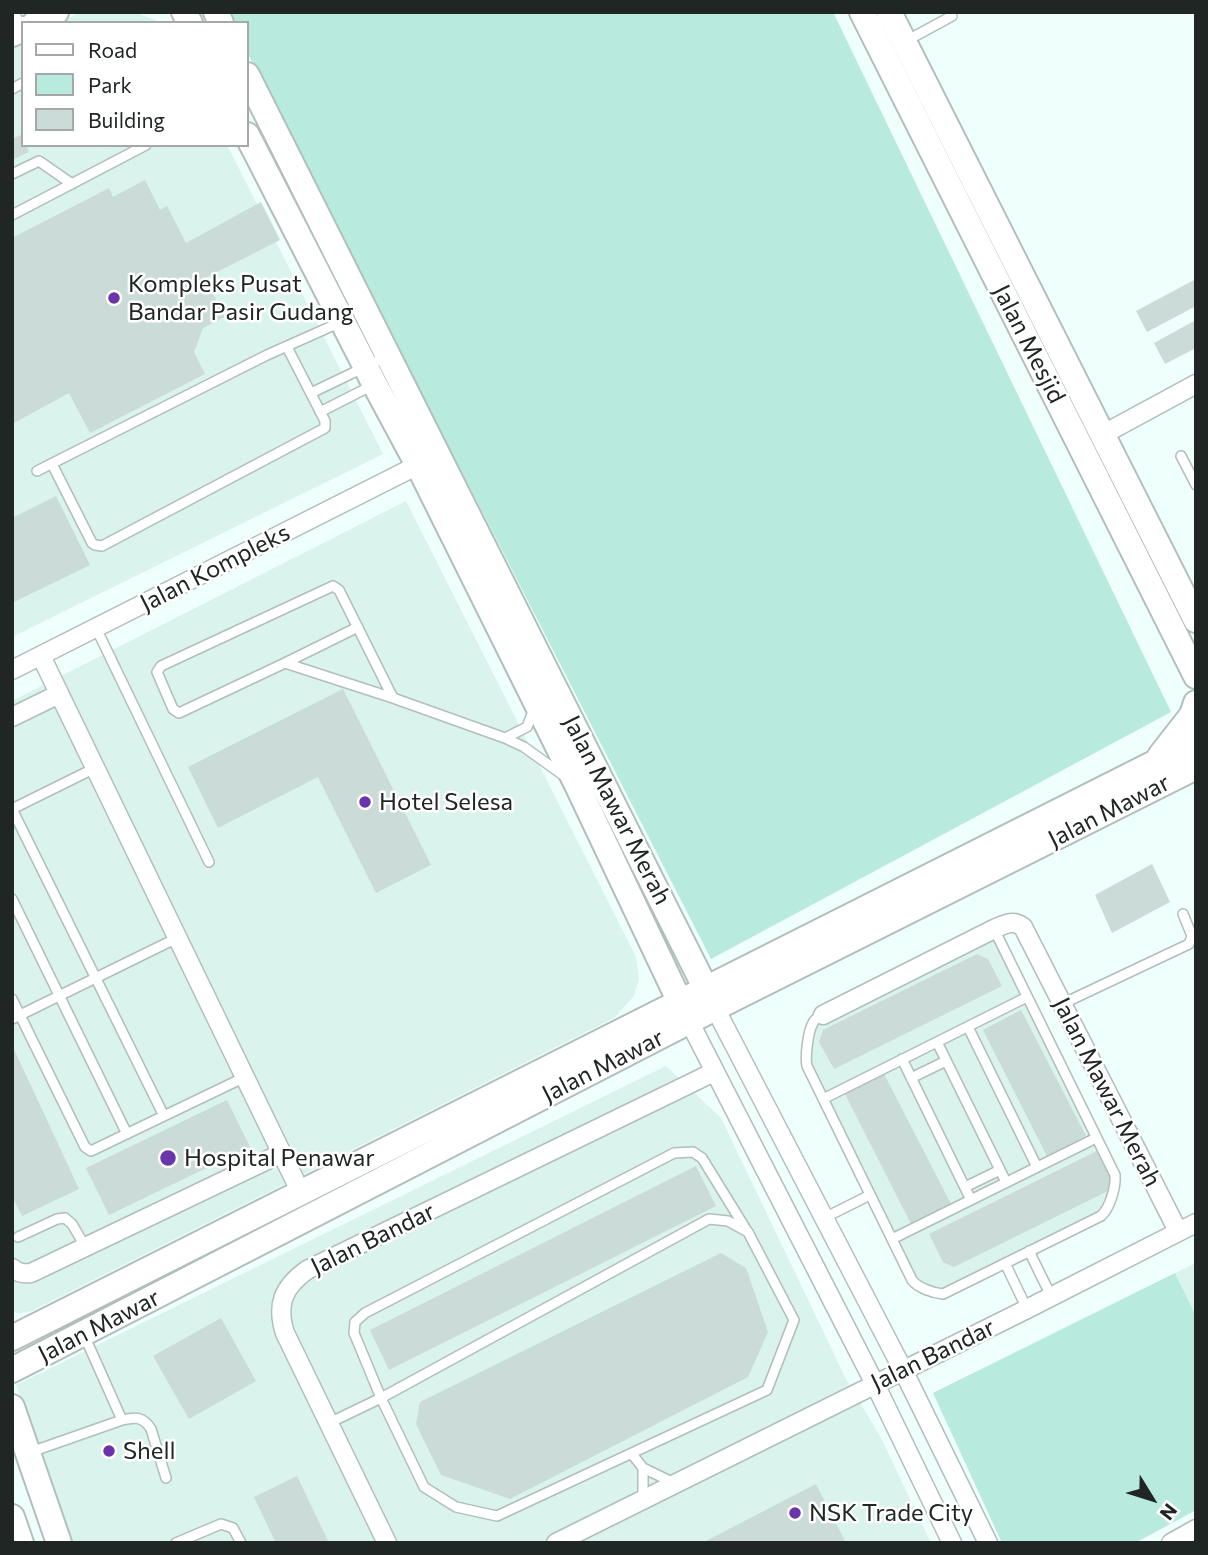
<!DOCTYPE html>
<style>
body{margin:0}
#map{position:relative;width:1208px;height:1555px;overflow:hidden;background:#effffb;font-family:Commissioner,sans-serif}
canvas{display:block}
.frame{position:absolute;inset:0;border:14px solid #202624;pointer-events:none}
.legend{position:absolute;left:21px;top:21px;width:228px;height:126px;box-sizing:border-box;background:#fff;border:2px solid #a6a8a7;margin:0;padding:9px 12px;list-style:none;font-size:21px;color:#202624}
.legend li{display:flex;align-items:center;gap:14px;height:35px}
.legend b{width:35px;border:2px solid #a6a8a7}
.north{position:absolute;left:1117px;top:1464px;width:70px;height:70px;-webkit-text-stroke:5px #fff;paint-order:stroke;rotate:128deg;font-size:19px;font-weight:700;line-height:28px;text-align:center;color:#202624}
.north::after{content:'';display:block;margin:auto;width:24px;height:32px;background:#202624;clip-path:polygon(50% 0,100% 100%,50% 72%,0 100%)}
</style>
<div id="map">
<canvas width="1208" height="1555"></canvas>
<div class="frame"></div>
<ul class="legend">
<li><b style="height:9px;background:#fff"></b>Road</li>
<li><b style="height:19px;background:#b9eade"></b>Park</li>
<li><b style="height:19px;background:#cbdbd7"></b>Building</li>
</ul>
<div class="north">N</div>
</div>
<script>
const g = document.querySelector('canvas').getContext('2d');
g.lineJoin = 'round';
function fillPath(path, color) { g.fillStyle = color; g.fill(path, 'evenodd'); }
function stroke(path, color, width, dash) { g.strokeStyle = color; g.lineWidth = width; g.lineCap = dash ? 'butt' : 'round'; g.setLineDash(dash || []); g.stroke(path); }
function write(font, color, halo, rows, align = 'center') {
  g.font = font + ' Commissioner,sans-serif'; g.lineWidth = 5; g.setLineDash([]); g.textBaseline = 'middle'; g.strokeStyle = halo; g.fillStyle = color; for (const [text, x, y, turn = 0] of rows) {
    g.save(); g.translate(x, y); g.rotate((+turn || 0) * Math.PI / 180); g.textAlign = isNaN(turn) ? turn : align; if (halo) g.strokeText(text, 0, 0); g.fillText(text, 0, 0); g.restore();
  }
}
fillPath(new Path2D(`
 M81 12H134L162 23H60Z
 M23 41V145H227L383 454 12 637V46Z
 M406 501 636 957 639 979 634 996 614 1018 32 1311 21 1313 12 1312V701Z
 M995 922 1121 1178 1110 1214 941 1299 911 1287 802 1065 809 1021Z
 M666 1066 721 1118 845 1377 881 1438 931 1543H73L16 1385Z
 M1196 1263V1316L1175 1273Z`), '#daf3ec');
fillPath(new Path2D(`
 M227 12H833L1171 712 711 959 247 52V23H232Z
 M1175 1273 1196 1316V1510L1135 1543H1002L933 1393Z`), '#b9eade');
fillPath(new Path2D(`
 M21 135 23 145H26L29 152 12 160V139Z
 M145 180 160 210 167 206 186 243 261 202 280 240 205 278 225 317 203 328 194 352 205 374 90 433 69 393 12 424V238L109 188 113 197Z
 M1196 279V306L1147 332 1136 311Z
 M1196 320V348L1165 364 1154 343Z
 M56 496 90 565 12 603V518Z
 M343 689 431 865 376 893 318 777 218 828 188 767Z
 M1152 864 1170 902 1112 933 1095 895Z
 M977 954 988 959 1002 986 834 1069 819 1042 823 1030Z
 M1021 1010 1086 1136 1047 1156 983 1030Z
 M12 1045 79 1189 22 1216 12 1196Z
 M884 1074 951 1204 911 1224 845 1094Z
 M227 1100 250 1147 109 1215 86 1168Z
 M1097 1151 1112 1178 1108 1191 954 1267 943 1262 929 1234Z
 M696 1166 716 1206 389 1370 370 1330Z
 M721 1253 746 1268 768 1332 748 1377 510 1499 441 1475 416 1424 420 1402Z
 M221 1318 256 1381 189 1419 153 1356Z
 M297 1476 329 1543H276L254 1497Z
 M816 1484 846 1543H702Z`), '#cbdbd7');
const lane = new Path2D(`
 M14 12 22 29
 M906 41 952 16 950 12
 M12 89 23 83
 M12 174 39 161 72 184
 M12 215 146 145
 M311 393 388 356
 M320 412 373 385
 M1181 456 1196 485
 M52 464 92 543 95 545 102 546 325 428V421L287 347
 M37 471 267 355 341 322
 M96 628 209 862
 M285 663 358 627
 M393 698 339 590 333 586 161 666 157 672 173 709 179 713 285 663 393 698 505 738 524 747 563 775
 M505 738 527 727 534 709
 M12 809 164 1116
 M12 809 95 768
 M12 899 127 1134
 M12 999 85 1147 91 1151 245 1077
 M1062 1004 1189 944 1192 936 1183 914
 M823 1015C819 1017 815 1018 813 1023 808 1031 805 1057 807 1066L912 1280C918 1288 933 1293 943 1294L1101 1216C1110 1208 1116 1187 1115 1175L994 929
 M12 1019 177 938
 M968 1027 1037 1167
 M937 1042 1006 1182
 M902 1059 971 1200
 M911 1078 946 1061
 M823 1099 1027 997
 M965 1187 1000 1170
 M824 1218 870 1195
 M709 1219 728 1221 748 1232 794 1320 767 1390 497 1516 456 1507 424 1487 381 1398Z
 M18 1237 57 1219 65 1218 72 1224 86 1248
 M892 1239 1096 1138
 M1029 1251 1051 1296
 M1005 1263 1027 1309
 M122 1420C134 1417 143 1416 151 1429L166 1478
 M329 1423 381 1398 354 1333 355 1322 365 1313 674 1153 693 1152 702 1158 747 1231
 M28 1453 122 1420 84 1335
 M632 1454 643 1468 674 1483
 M643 1468V1499
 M176 1543 221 1524 233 1528 241 1543`);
const street = new Path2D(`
 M1102 435 1196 384
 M41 656 301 1193
 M12 670 418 465
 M12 717 59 694
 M715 1008 903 1370 988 1543
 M823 1015 994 929C1004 925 1012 919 1023 927L1178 1231
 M689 1021 875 1384 952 1543
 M12 1268C18 1273 23 1274 31 1273L282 1153
 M387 1543 285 1333C276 1305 283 1287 307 1270L714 1072
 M556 1543 1027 1309 1196 1223
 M1171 1543 1196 1529`);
const secondary = new Path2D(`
 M184 12 190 23
 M216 12 221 23
 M862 12 1196 676
 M889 12 1196 620
 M35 23 56 12
 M12 34 23 29
 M247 75 713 1003
 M247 135 375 385 418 465 577 785 687 1017
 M1160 756 1192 715 1196 703
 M12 1338 1196 742
 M12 1370 715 1008 1196 767
 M12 1407 59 1543
 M12 1517 21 1543`);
stroke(lane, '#b0bfbb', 12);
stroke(street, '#b0bfbb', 21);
stroke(secondary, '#b0bfbb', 28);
stroke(lane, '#fff', 9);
stroke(street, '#fff', 18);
stroke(secondary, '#fff', 24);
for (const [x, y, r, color] of [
 [114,298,7,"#6a34aa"],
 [365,802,7,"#6a34aa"],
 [168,1158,9,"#6a34aa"],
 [109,1451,7,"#6a34aa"],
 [795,1513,7,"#6a34aa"]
]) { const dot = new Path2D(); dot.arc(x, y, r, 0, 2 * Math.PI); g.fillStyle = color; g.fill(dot); stroke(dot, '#fff', 2.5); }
write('24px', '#202624', '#fff', [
 ["Kompleks Pusat",128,284],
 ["Bandar Pasir Gudang",128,312],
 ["Hotel Selesa",379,802],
 ["Hospital Penawar",184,1158],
 ["Shell",123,1451],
 ["NSK Trade City",809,1513]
], 'left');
write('24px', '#202624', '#fff', [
 ["Jalan Mesjid",1029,344,63],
 ["Jalan Kompleks",215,568,-27],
 ["Jalan Mawar Merah",617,810,63],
 ["Jalan Mawar",1109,811,-27],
 ["Jalan Mawar",603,1066,-27],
 ["Jalan Mawar Merah",1107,1092,63],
 ["Jalan Bandar",373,1239,-26],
 ["Jalan Mawar",99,1326,-27],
 ["Jalan Bandar",933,1355,-26]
]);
</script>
